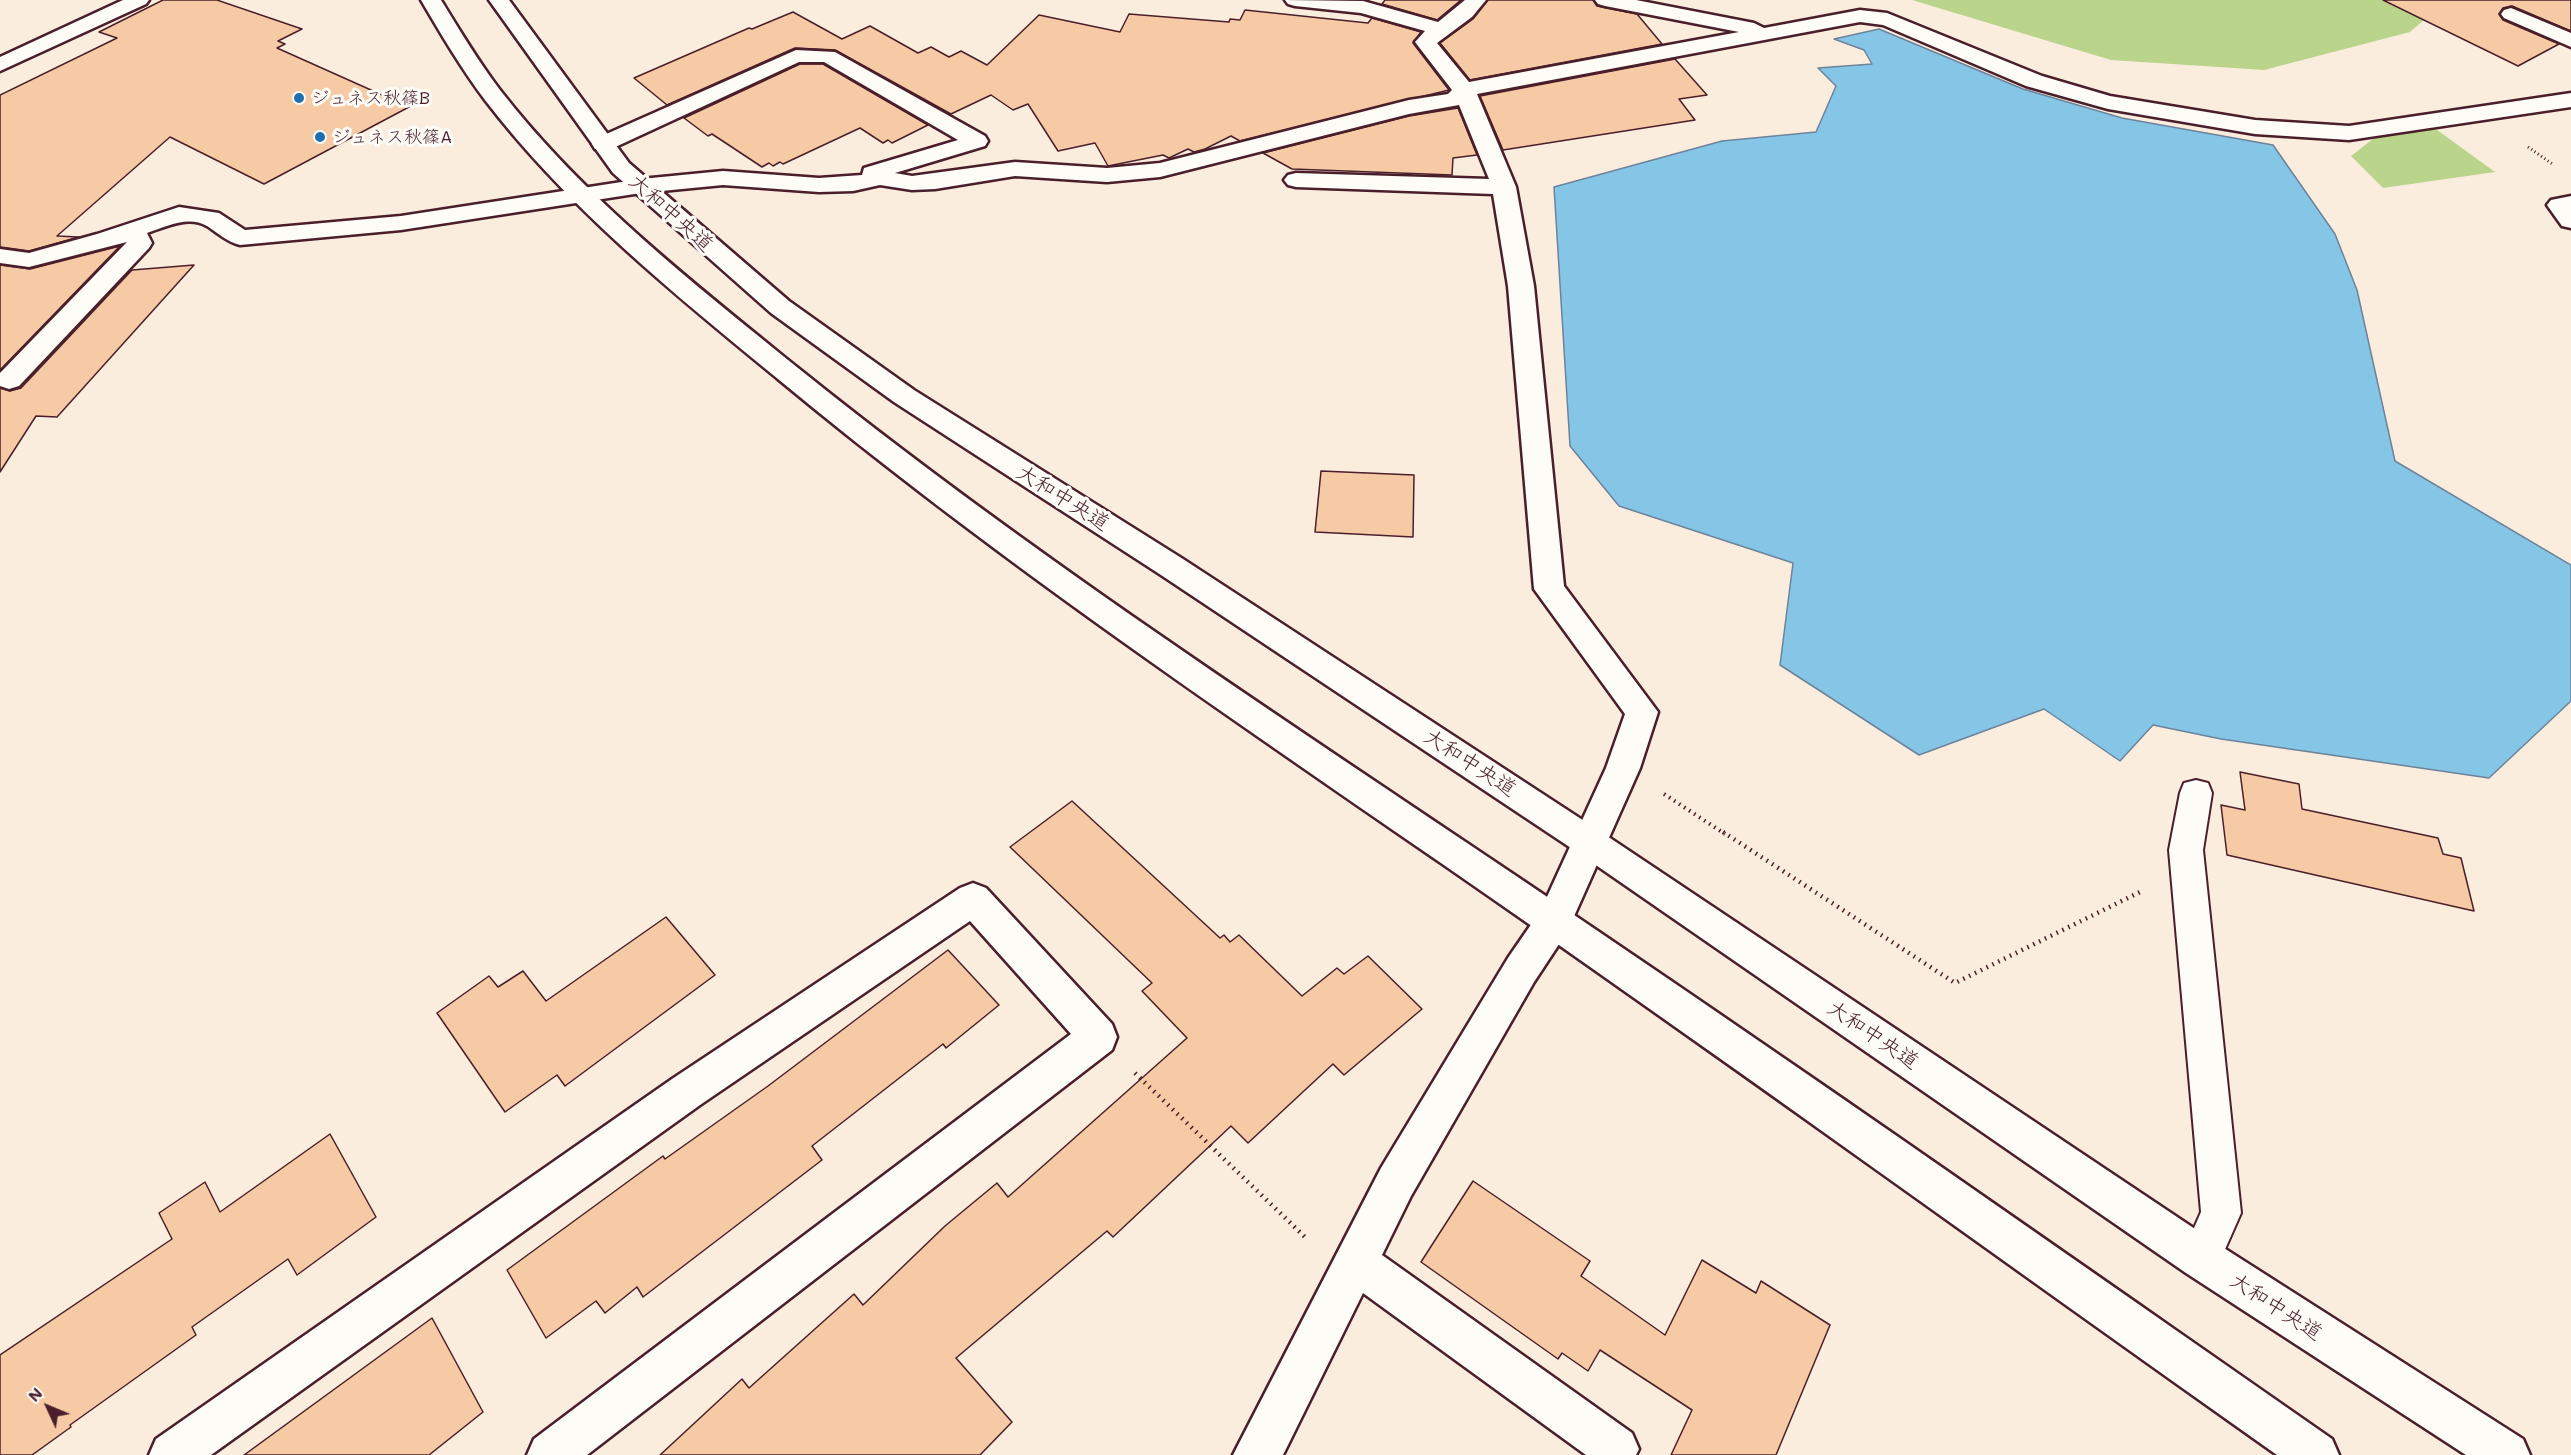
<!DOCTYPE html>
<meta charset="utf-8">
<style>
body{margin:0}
#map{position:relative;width:2571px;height:1455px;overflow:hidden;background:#fbedde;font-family:Mali,sans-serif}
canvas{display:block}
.north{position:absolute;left:18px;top:1377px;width:60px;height:60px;-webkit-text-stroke:4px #fdfcf7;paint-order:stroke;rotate:314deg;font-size:16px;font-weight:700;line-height:24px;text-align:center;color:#4a1f2b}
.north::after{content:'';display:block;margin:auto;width:21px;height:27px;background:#4a1f2b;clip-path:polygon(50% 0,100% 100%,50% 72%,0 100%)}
</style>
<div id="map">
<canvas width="2571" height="1455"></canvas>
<div class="north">N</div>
</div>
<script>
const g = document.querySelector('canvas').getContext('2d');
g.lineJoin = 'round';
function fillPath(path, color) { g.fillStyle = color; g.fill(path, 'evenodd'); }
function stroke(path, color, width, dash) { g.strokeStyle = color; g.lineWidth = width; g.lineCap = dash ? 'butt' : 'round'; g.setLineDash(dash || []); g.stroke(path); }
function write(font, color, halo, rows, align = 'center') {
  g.font = font + ' Mali,"Klee One",sans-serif'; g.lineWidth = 6; g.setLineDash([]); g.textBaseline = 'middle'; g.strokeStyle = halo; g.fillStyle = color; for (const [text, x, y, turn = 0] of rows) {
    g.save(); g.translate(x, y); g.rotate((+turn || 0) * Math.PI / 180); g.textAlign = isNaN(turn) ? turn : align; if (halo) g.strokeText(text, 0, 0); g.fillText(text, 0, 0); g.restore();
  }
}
fillPath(new Path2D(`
 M1912 0H2447L2410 32 2264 70 2111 60Z
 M2433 127 2495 172 2383 188 2351 156 2378 135Z`), '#bad48b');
const water = new Path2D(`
 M1879 29 2023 89 2122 118 2273 145 2335 234 2357 290 2395 461 2571 565V701L2489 778 2221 739 2153 725 2120 761 2044 709 1919 755 1780 665 1793 563 1619 506 1570 446 1554 187 1722 141 1816 132 1836 86 1818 68 1872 64 1864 50 1834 39Z`);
fillPath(water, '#85c5e5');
stroke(water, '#6d839b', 1.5);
const building = new Path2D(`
 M163 0H217L302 29 278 41 285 44 277 48 409 107 264 184 170 137 57 236 79 237 29 251 0 247V95L117 38 99 32Z
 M1385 0H1461L1437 20 1382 4Z
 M1488 0H1593L1597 6 1637 14 1662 44 1470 80 1440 43 1473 19Z
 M2383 0H2571V31L2512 6 2503 8 2499 14 2503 20 2559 44 2518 66Z
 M1245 10 1368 23 1372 18 1421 32 1413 43 1449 90 1240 141 1231 136 1205 149 1194 152 1188 149 1169 158 1163 155 1108 166 1095 143 1058 151 1028 104 1013 110 991 95 951 114 835 50 795 48 667 105 634 78 749 28 752 29 793 12 842 39 870 26 918 53 931 47 949 57 961 51 987 65 1039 15 1120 32 1129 14 1229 22 1230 19 1240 20Z
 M1675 59 1707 95 1679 99 1695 120 1503 150 1480 96Z
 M800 64H823L928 125 892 143 888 140 883 143 860 128 783 164 780 162 773 166 769 163 762 167 712 134 708 136 684 118Z
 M1458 108 1477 155 1453 158 1452 175 1292 169 1263 153 1409 116Z
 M120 246 0 370V265L30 269Z
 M194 265 57 417 36 416 0 472V388L10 391 21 388 132 270Z
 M1321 471 1414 475 1413 537 1315 532Z
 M2240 772 2299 784 2302 809 2438 838 2443 854 2461 858 2474 911 2227 855 2221 805 2245 810Z
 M1072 801 1220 938 1224 935 1230 942 1239 935 1302 996 1337 968 1344 974 1368 956 1422 1009 1344 1075 1333 1064 1248 1143 1231 1126 1113 1237 1107 1231 956 1358 1012 1422 980 1455H660L742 1379 749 1388 854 1294 863 1305 945 1226 997 1183 1008 1197 1187 1038 1142 991 1152 983 1010 847Z
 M666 917 715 975 565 1086 557 1075 505 1112 437 1013 489 976 498 987 523 971 546 1001Z
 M948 950 999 1005 946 1048 943 1044 812 1146 822 1160 643 1297 637 1287 605 1313 596 1301 546 1338 507 1270 663 1156 665 1159 768 1086Z
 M330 1134 376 1217 297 1275 288 1259 192 1327 196 1335 70 1425 71 1427 32 1455H0V1355L172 1239 159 1213 205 1182 220 1212Z
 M1473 1181 1590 1261 1581 1276 1665 1335 1702 1260 1756 1293 1761 1281 1830 1325 1776 1455H1671L1692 1410 1600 1350 1588 1371 1562 1353 1558 1359 1421 1262Z
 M432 1318 483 1412 429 1455H244Z`);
fillPath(building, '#f5caa4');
stroke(building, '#4a1f2b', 1.5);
const service = new Path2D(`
 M2196 780 2208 783 2212 793 2203 850 2241 1213 2215 1272 2201 1278 2187 1272 2181 1258 2201 1212 2169 850 2180 793 2184 783Z`);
const minor = new Path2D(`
 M123 0H149L146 4 0 71V57Z
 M1285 0 1363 1 1438 22 1465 0H1486L1472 17 1437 43 1469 82 1739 32 1605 6 1598 4 1595 0H1636L1754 23 1764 28 1860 10 1887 13 2042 76 2110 96 2255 120 2349 126 2571 93V107L2349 140 2255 134 2108 109 2026 86 1883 25 1860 22 1477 94 1516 187 1534 286 1564 586 1658 712 1640 768 1567 932 1534 982 1411 1196 1382 1255 1632 1433 1639 1449 1636 1455H1586L1363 1293 1283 1455H1233L1381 1168 1508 958 1541 910 1606 768 1625 714 1534 589 1508 286 1493 194 1296 187 1288 185 1284 180 1288 175 1296 173 1489 179 1459 105 1409 114 1160 177 1107 182 1015 176 935 189 912 190 880 185 853 191 819 192 723 185 641 193 401 230 240 245C227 242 218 233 207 226 188 215 165 227 147 233L152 243 149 248 19 386 9 389 0 386V373L127 242 29 267 0 263V249L29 253 97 234 179 207 219 213 245 230 401 216 641 179 723 171 819 178 862 175 864 168 958 140 824 62H799L611 149H595L592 144 595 139 796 50 835 52 985 136 988 141 985 146 895 173 912 176 1015 162 1107 168 1160 163 1409 100 1448 94 1452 90 1415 42 1425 31 1361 13 1295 6 1288 4Z
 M2511 8 2571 33V47L2504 18 2501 14 2504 10Z
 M2571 196V228L2562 226 2547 205 2551 200Z
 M973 883 986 888 1112 1024 1117 1037 1112 1050 587 1455H527L534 1439 1071 1034 970 921 700 1105 211 1455H149L156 1439 672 1079 960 888Z`);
const tertiary = new Path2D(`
 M421 0H441C460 31 478 61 500 90 583 197 693 283 798 368 1013 541 1244 693 1473 847 1762 1040 2046 1240 2332 1439L2339 1455H2277C1998 1258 1722 1057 1441 863 1216 708 989 554 778 379 674 294 567 207 485 100 461 68 441 34 421 0Z
 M489 0H509L629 163 789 301 914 390 1183 559 1601 832 2216 1243 2523 1439 2530 1455H2466L2186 1273 1577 852 1161 575 894 402 771 313 613 173Z`);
stroke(service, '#4a1f2b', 4);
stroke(minor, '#4a1f2b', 5);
stroke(tertiary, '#4a1f2b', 5);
stroke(new Path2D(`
 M2528 147 2554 165`), '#4a1f2b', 3, [1, 3]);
stroke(new Path2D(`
 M1664 794 1725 834`), '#4a1f2b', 4, [1.5, 4.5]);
stroke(new Path2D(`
 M1723 832 1955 983 2140 892
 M1135 1073 1307 1239`), '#4a1f2b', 4.5, [1.5, 5]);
fillPath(service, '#fdfcf7');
fillPath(minor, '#fdfcf7');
fillPath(tertiary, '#fdfcf7');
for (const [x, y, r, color] of [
 [299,98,6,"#1f6fb2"],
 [320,137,6,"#1f6fb2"]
]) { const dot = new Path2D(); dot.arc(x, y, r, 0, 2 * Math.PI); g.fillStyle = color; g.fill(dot); stroke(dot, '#fdfcf7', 2); }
write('18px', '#4a1f2b', '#fdfcf7', [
 ["ジュネス秋篠B",311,98],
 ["ジュネス秋篠A",332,137]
], 'left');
write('21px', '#4a1f2b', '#fdfcf7', [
 ["大和中央道",671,213,42],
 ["大和中央道",1063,498,32],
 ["大和中央道",1470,763,33],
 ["大和中央道",1873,1035,34],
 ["大和中央道",2276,1307,33]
]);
</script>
